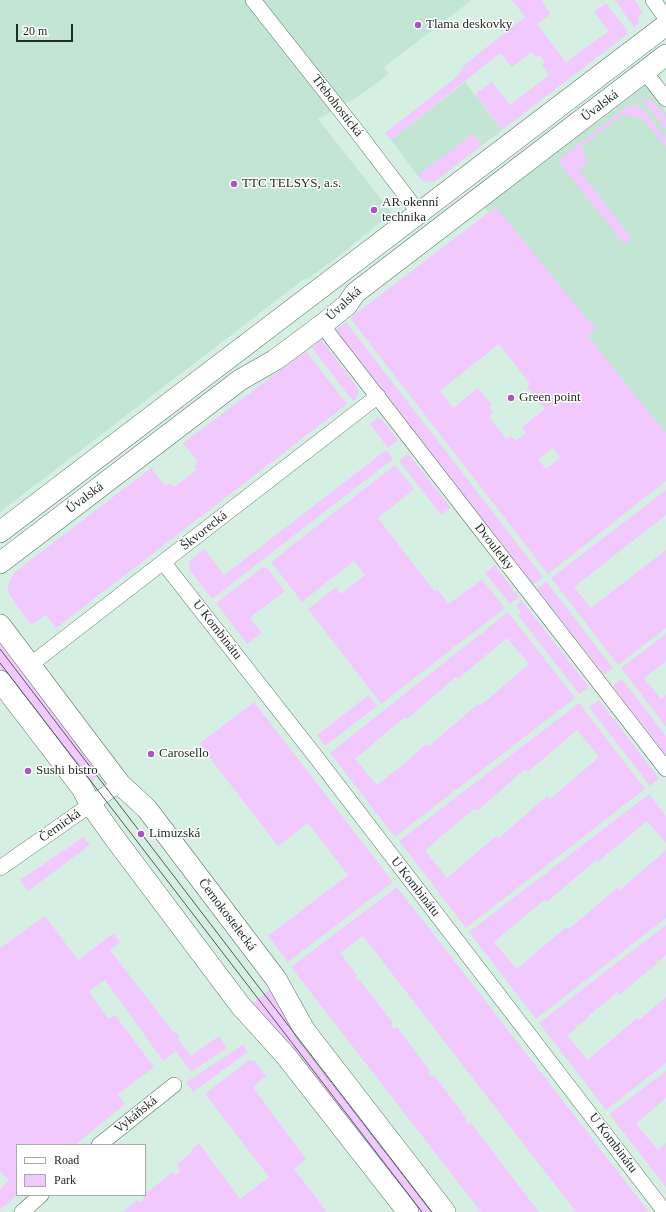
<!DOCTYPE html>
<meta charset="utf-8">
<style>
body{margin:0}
#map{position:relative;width:666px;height:1212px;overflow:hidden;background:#d5f0e3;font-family:"Times New Roman",serif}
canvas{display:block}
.legend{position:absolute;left:16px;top:1144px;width:130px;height:52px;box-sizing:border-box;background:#fff;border:1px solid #a7aba9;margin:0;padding:5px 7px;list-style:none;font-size:12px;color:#222c27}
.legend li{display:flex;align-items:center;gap:8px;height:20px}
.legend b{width:20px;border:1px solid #a7aba9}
.scale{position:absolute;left:16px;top:24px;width:57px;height:18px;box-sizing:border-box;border:2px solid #222c27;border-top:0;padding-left:5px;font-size:12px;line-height:14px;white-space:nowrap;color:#222c27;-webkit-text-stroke:3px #fff;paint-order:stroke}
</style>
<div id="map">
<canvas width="666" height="1212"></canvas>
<ul class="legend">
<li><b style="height:5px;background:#fff"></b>Road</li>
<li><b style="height:11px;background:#f1c9ff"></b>Park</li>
</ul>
<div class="scale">20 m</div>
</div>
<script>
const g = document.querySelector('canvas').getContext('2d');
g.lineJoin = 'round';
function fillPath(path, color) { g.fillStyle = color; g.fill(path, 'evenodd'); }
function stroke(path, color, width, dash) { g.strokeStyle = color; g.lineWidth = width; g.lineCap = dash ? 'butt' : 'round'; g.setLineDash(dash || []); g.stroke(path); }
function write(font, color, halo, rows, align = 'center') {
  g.font = font + ' "Times New Roman",serif'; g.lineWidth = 3; g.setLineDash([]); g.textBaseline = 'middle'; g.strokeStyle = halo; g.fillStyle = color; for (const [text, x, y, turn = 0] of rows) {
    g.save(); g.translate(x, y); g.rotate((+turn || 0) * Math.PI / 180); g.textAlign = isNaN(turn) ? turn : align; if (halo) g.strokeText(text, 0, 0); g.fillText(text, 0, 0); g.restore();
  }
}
fillPath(new Path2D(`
 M0 0H472L384 67 389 74 359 96 318 119 392 213 335 259 309 278 303 280 0 512Z
 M465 82 502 130 434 182 421 180 391 140Z
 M645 85 666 112V441L484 207Z`), '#c3e5d4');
fillPath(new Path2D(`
 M512 0H541L551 14 537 24 566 62 609 31 594 12 606 3 629 33 502 130 475 94 492 82 510 105 549 75 542 65 545 62 539 55 536 57 532 52 512 67 500 53 391 140 385 133 458 76 464 65 525 17Z
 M615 0H635L643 13 639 15 638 23 634 28Z
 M646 98 652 101 666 117V130L643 100Z
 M632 105 640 107 645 112 666 139V148L642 118 622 115 581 147 588 162 579 170 632 239 624 244 558 161 626 107Z
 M473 134 482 145 434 182 421 180 418 175Z
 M496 207 596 330 588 336 666 434V481L548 574 350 318ZM499 344 530 384 527 387 545 409 522 427 526 433 515 441 511 436 506 439 489 417 493 413 489 407 492 405 478 388 453 408 440 391ZM553 448 560 458 546 469 538 459Z
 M346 322 543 577 533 585 336 330Z
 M321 339 357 387C360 393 358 398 353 401L311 347Z
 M306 351 347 404 56 628 46 615 31 625 9 594C6 585 10 580 15 572L151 468 165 486 170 483 174 487 197 470 194 466 198 462 183 443Z
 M378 417 383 421 398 440 388 448 370 424Z
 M386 450 393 459 212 599 189 569 190 560 204 549 224 575Z
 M408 453 451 508 441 515 399 461Z
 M395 465 414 489 378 518 434 591 437 589 449 604 482 579 505 608 381 704 308 609 336 587 341 594 365 575 354 561 302 602 271 562Z
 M666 490V515L574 587 591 608 666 550V628L618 665 551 578Z
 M495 565 519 597 510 604 485 573Z
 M263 567 268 569 285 591 250 618 262 633 247 644 216 603Z
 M546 581 613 668 604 675 537 589Z
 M522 601 589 687 579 694 518 615 521 612 516 606Z
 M508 612 575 698 395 837 330 753ZM507 638 529 664 480 706 478 704 429 746 426 744 398 769 388 776V777L377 785 355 759 405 717 407 719 456 677 458 679Z
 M666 634V661L644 678 661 699 666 695V727L621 668Z
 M0 641 101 774 87 785 0 671Z
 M622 679 666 736V756L612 686Z
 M369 695 377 706 325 746 317 735Z
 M599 700 659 778 650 786 589 707Z
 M254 702 393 882 288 962 268 936 348 875 308 823 278 846 199 744Z
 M579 703 645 789 466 928 399 841ZM577 730 599 757 550 799 547 796 499 838 496 836 447 878 425 850 474 809 477 811 525 769H526L528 772Z
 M649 794 666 816V843L647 821 598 862 596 860 547 902 544 900 494 942 517 969 566 927 569 929 618 887 620 890 666 850V918L536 1019 469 932Z
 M83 837 90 845 28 891 20 880Z
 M397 887 649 1212H576L363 936 340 953 357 975 355 977 358 981 360 980 393 1023 391 1025 394 1029 397 1027 430 1071 428 1073 432 1077 434 1075 467 1119 465 1121 469 1125 471 1123 539 1212H481L291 967Z
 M45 916 78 960 114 933 120 942 110 950 174 1033 176 1032 180 1038 178 1039 191 1056 219 1036 227 1048 191 1072 176 1051 163 1061 105 980 89 991 108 1019 115 1015 154 1067 118 1094 125 1104 75 1145H17V1195L0 1210V1190L9 1180 0 1171V948Z
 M666 925V955L658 962 656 959 655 960 658 963 649 970 646 968 648 971 639 979 636 976 638 979 629 987 626 984 628 988 619 995 615 990 616 993 607 1001 605 999 606 1002 597 1009 595 1007 596 1010 587 1018 585 1016 587 1019 578 1026 575 1024 577 1027 568 1035 565 1033 588 1060 637 1018 639 1020 666 997V1063L606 1110 539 1023Z
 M270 989 438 1212H416L250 1005Z
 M243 1045 248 1052 193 1092 186 1082Z
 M249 1060 255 1061 266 1076 253 1087 306 1159 294 1169 327 1212H123L137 1200 139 1203 144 1199 142 1196 173 1172 175 1175 180 1171 177 1164 192 1152 191 1150 199 1143 240 1199 269 1177 205 1094Z
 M666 1071V1098L636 1124 658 1150 666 1143V1187L609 1114Z`), '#f1c9ff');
const street = new Path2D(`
 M253 0 355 129 419 213
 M653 0 666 18
 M645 72 666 99
 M322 325 666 769
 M163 562 316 757 665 1212
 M30 665 378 396
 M0 868 120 784
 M99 1145 174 1085
 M22 1212 41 1195`);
const secondary = new Path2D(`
 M0 532 666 25
 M0 563 240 380 275 360 322 325 347 305 355 293 666 55
 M0 625 120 784 147 809 276 979 305 1031 445 1212
 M0 681 82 788 91 805 113 836 240 1005 286 1056 408 1212`);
stroke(street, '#597165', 16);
stroke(secondary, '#597165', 22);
stroke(street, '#fff', 15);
stroke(secondary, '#fff', 21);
stroke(new Path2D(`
 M0 649 261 990 432 1212
 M0 663 422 1212`), '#4f5d56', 1);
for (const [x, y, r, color] of [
 [418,25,4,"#aa56c5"],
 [234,184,4,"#aa56c5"],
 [374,210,4,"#aa56c5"],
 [511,398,4,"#aa56c5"],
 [151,754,4,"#aa56c5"],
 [28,771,4,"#aa56c5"],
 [141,834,4,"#aa56c5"]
]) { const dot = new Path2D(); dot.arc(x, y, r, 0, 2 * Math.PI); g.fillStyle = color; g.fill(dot); stroke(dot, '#fff', 1.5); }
write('13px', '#222c27', '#fff', [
 ["Tlama deskovky",426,25],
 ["TTC TELSYS, a.s.",242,184],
 ["AR okenní",382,203],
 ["technika",382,218],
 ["Green point",519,398],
 ["Carosello",159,754],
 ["Sushi bistro",36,771],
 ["Limuzská",149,834]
], 'left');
write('13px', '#222c27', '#fff', [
 ["Třebohostická",337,106,52],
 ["Úvalská",600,106,-37],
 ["Úvalská",344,304,-43],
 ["Úvalská",85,498,-37],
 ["Škvorecká",204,531,-38],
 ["Dvouletky",494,547,52],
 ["U Kombinátu",217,630,52],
 ["Černická",60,826,-35],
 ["U Kombinátu",415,887,52],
 ["Černokostelecká",227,915,53],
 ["Vykáňská",136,1115,-39],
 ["U Kombinátu",613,1143,53]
]);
</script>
